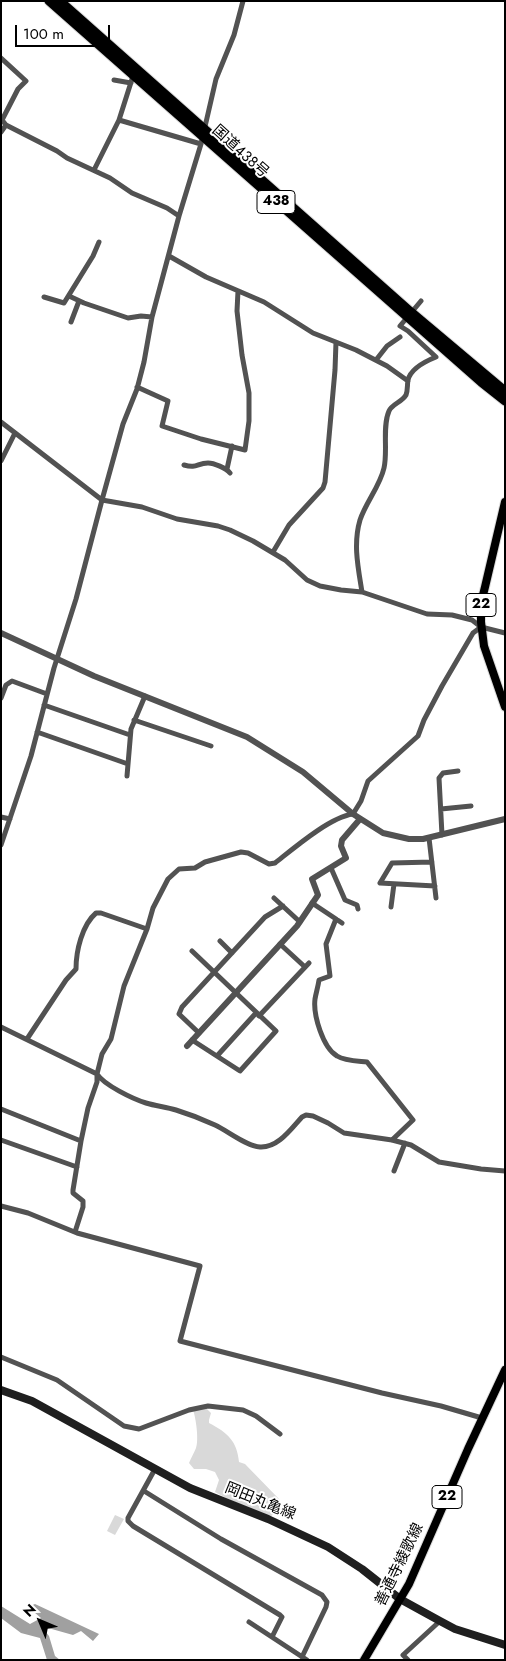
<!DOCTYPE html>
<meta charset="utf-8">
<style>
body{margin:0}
#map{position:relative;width:506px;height:1661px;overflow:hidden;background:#fff;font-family:Jost,sans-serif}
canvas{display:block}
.frame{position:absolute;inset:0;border:2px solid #000;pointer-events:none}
.north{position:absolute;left:15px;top:1596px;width:50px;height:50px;-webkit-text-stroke:4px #fff;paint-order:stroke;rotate:315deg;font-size:14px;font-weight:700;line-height:20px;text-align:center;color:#000}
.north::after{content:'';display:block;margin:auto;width:18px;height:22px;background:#000;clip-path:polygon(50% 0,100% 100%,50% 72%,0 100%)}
.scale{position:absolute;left:15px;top:25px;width:95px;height:22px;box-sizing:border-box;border:2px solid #000;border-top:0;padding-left:6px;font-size:15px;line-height:18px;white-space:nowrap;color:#000;-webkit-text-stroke:4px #fff;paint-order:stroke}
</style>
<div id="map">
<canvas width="506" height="1661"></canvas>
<div class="frame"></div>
<div class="north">N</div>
<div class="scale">100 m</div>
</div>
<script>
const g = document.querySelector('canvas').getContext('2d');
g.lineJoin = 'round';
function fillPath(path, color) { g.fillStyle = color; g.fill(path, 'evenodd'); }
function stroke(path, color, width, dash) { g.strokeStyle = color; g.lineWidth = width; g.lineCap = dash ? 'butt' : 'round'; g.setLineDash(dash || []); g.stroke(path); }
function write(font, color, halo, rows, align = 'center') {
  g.font = font + ' Jost,"Noto Sans JP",sans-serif'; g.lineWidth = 4; g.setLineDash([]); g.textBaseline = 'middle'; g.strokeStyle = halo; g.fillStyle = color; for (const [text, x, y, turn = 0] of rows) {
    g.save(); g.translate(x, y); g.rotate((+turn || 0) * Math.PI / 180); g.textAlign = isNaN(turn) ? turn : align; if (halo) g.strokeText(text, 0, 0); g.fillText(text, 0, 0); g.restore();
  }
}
fillPath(new Path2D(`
 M205 1407 211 1413 209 1420V1423C228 1433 237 1441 239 1462L245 1464 280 1500 275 1513 270 1517 226 1498 215 1492 219 1480 215 1472 206 1469H194L189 1463C191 1458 194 1453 196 1448 199 1440 196 1418 193 1410Z
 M115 1515 124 1519 115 1535 107 1531Z`), '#d9d9d9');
fillPath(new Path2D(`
 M35 1604 99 1634 93 1641 81 1631 73 1635 41 1626 49 1636 55 1656 60 1660H47L40 1638 21 1633 1 1618V1606L30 1624 41 1618 28 1607Z`), '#a0a0a0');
const primary = new Path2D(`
 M505 502 485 587 481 603V622L484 646 505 707
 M364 1660 409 1584 468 1449 505 1370`);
const trunk = new Path2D(`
 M49 1 481 382 505 401
 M60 1 411 312 505 391`);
stroke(primary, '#dbdbdb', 10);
stroke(trunk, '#dbdbdb', 11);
stroke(new Path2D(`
 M1 58 26 81 18 89 2 120 6 125 57 151 67 158 110 178 132 193 167 208 179 216
 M114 80 131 83
 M119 120 133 76
 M1 132 6 125
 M94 170 119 120 201 144
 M169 256 206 277 264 302 313 333 356 350 387 366 408 381
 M69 296 84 303 128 318 141 316 152 317
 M44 297 64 303 93 256 99 242
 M71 322 79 301
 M376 360 387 346 400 337
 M137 387 168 401 162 426 201 439 245 450 249 421V393L242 355 237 311 238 291
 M1 422 102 500 123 424 137 389 144 362 152 317 179 216 201 144 216 79 234 35 243 1
 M1 461 15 433
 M184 465C197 469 197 463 208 463 214 463 226 468 230 473
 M227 469 232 446
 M273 552 289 525 323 488 325 482 335 370 336 342
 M362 592C358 567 353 544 360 520 366 502 380 486 384 468 388 451 382 427 389 411 392 404 402 402 406 395 408 390 407 385 408 380 411 368 426 361 436 357L408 331 400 326 421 301
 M1 698 6 685 12 681 47 694
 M44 705 130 735
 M134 720 211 746
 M37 732 128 764
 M127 776 131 729 145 696
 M441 809 471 806
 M1 817 10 819
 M442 835 439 778 443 773 458 771
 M429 838 436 898
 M1 845 31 756 54 668 76 599 102 500 142 507 177 519 218 526 230 530 253 541 285 560 307 580 320 586 341 590 362 592 427 614 452 615 472 620 481 627 505 633
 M432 862 392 863 380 883 435 886
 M331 868 345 900 357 905 358 909
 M274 898 300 922
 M312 903 342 923
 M391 907 394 884
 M336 919 326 944 330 976 319 980C318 987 316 993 315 999 313 1015 323 1048 337 1056 345 1061 358 1061 367 1062L413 1120 392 1140
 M220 941 232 953
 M280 944 305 967
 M192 951 276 1031 240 1071 192 1040
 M259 1016 309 963
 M1 1027 97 1074C104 1085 133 1099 146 1103 156 1106 166 1107 176 1110 189 1114 202 1119 215 1125 228 1131 246 1146 260 1147 278 1148 291 1129 302 1117L306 1115 313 1116 328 1123 344 1133 392 1140 411 1145 439 1162 481 1169 505 1171
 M199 1033 179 1014 182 1007 265 917 283 906
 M27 1039 66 980 76 969C76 951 82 925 96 913H101L147 929
 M217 1056 256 1013
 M1 1109 81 1141
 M1 1140 77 1167
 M394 1171 405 1143
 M1 1206 28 1213 77 1233 200 1266 180 1341 382 1393 441 1406 482 1418
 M75 1232 83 1207V1201L73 1193V1190L81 1141 88 1108 97 1082V1074L102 1054 111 1039 124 986 147 929 153 908 168 879 179 869 195 868 205 862 241 852 248 853 269 864 275 863C294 848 330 817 353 814L361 801 368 781 418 736 424 720 442 686 473 633 481 627
 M1 1357 57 1380 124 1426 139 1429 189 1410 208 1406 243 1410 256 1416 280 1434
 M155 1469 128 1518V1521L133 1526 280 1615 282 1617 272 1637
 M144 1491 221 1539 322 1595 327 1602 326 1607 302 1657
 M249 1622 307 1660
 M408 1660 403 1655 440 1621`), '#525252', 5);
stroke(new Path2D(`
 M1 633 94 676 247 737 303 772 353 814 383 833 409 839H423L505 819
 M187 1046 297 926 318 895 312 879 346 858 341 846 342 840 360 819`), '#525252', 6);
stroke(new Path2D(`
 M1 1390 32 1401 190 1488 268 1519 328 1547 362 1569 400 1599 440 1621 455 1629 505 1645`), '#1f1f1f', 8);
stroke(primary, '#000', 8);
stroke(trunk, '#000', 9);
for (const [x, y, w] of [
 [276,202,38],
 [481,605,30],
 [447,1497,30]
]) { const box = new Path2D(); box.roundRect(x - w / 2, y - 11.5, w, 23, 4); g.fillStyle = '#fff'; g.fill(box); stroke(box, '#000', 1); }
write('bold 14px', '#000', null, [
 ["438",276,202],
 ["22",481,605],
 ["22",447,1497]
]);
write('15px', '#000', '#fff', [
 ["国道438号",240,152,42],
 ["岡田丸亀線",260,1502,22],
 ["善通寺綾歌線",400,1565,-64]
]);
</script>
